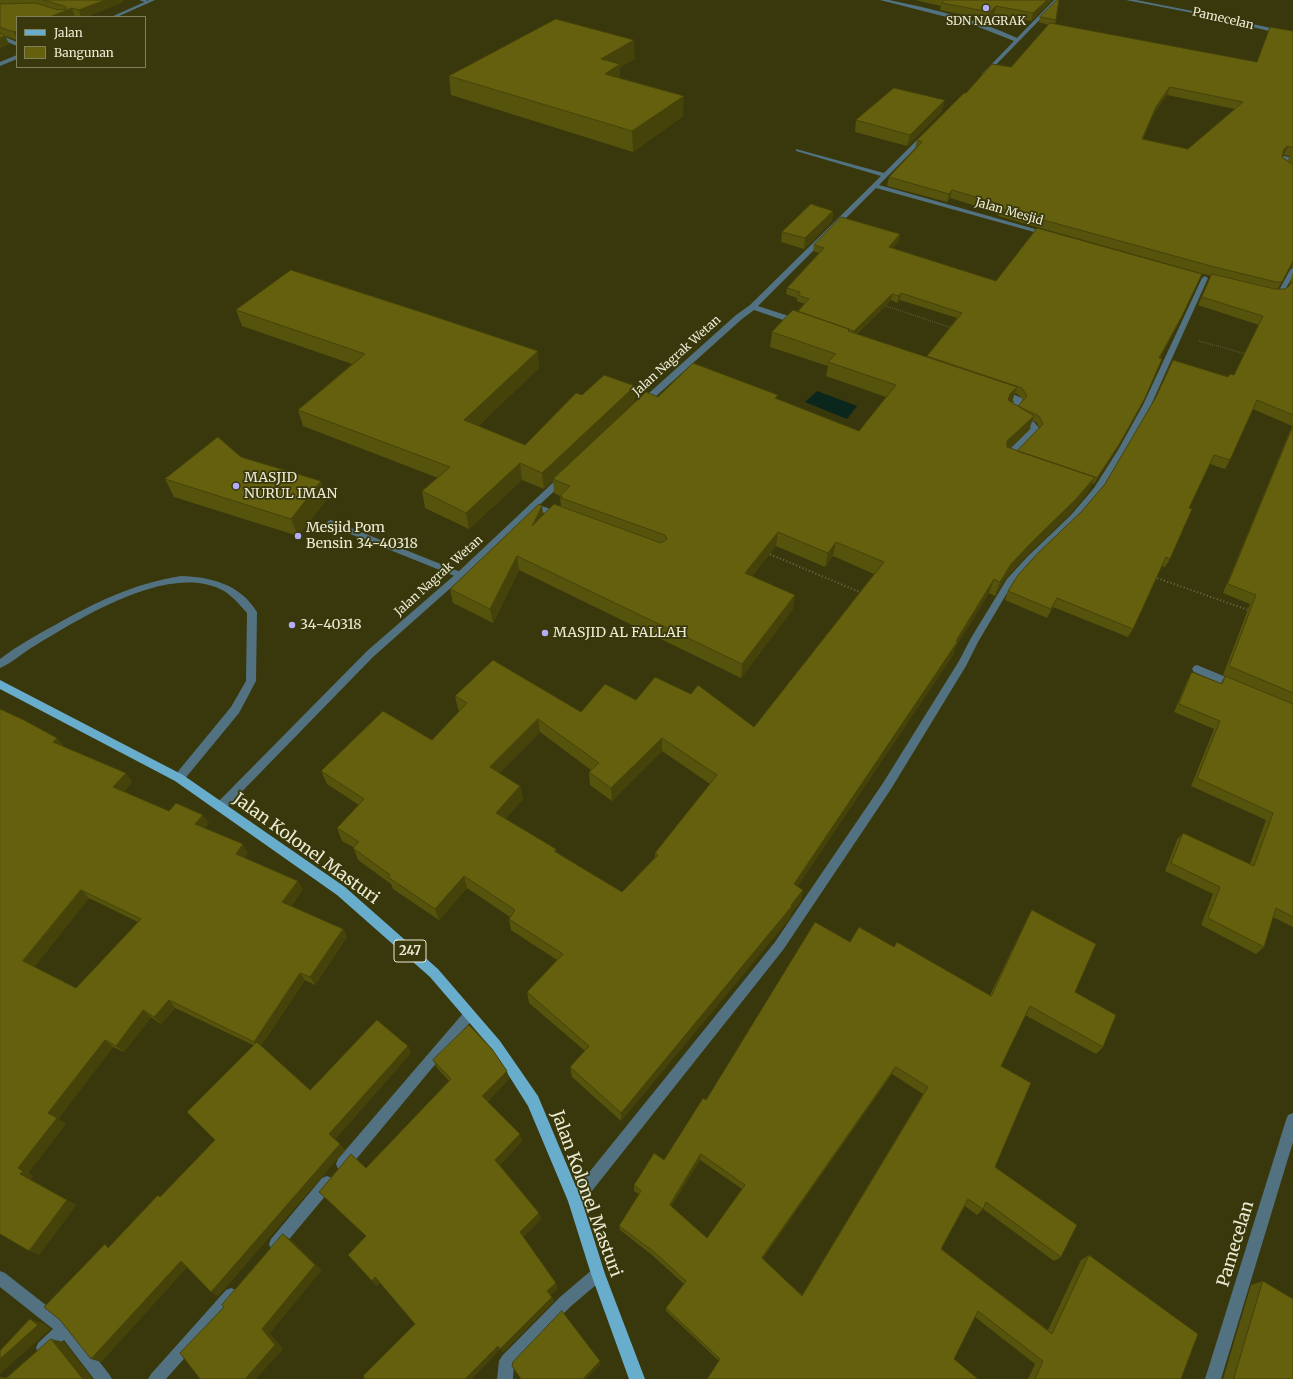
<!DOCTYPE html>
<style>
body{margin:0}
#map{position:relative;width:1293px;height:1379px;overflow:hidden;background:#39370c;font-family:Merriweather,serif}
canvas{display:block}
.legend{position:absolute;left:16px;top:16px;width:130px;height:52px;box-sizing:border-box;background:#39370c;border:1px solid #807f5c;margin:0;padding:5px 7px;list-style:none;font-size:12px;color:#ebebd4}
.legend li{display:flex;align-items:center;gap:8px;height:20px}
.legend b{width:20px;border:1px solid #807f5c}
</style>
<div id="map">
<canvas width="1293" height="1379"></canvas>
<ul class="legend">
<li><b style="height:5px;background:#68adcb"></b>Jalan</li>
<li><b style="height:11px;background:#64600e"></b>Bangunan</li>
</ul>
</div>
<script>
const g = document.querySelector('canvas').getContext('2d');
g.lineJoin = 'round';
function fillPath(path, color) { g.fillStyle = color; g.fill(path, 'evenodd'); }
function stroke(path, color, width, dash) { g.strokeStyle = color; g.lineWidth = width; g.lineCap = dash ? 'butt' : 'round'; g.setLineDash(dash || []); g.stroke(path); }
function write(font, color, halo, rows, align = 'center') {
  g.font = font + ' Merriweather,serif'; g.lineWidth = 3.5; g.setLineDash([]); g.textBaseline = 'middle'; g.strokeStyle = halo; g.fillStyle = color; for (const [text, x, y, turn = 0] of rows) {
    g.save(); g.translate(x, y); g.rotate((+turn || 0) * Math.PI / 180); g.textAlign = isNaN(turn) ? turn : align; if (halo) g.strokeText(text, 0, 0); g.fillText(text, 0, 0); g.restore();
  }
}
fillPath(new Path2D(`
 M817 391 857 406 847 419 805 402Z`), '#0b271d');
stroke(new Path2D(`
 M883 305 952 328
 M1199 341 1246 354`), '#6f6e49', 1.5, [0.5, 1.5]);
stroke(new Path2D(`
 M767 553 862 593
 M1154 577 1251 611`), '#6f6e49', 2, [1, 2.5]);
fillPath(new Path2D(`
 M139 0H146L149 2 147 3Z
 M0 35 17 42V46L0 39Z
 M533 503 562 513 563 515 559 518 530 508 529 506 530 504Z
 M331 520 463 573 465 575 463 577H457L328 525 327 523 328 521Z
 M181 576C211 577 240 584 257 612L256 681 239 713 183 781 179 782 175 781 174 778 175 775 231 707 246 681 247 613C239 604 231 594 220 589 166 564 81 618 36 645 25 651 11 664 0 668V659C17 646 36 635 55 625 96 602 135 583 181 576Z`), '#527281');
fillPath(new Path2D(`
 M149 0H155L117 17H111Z
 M880 0H889C933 9 976 19 1017 38L1054 0H1059L985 76 982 74 983 73 1014 41 966 22Z
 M1126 0H1136L1208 14 1293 33V37L1208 16Z
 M17 55V59L0 66V62Z
 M924 133 929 134 879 185 1049 233V235H1045L876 188 758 306 801 320V324H795L754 310 742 319 645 406H639V402L736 315 750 305 881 176 796 151V149L884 173Z
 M1284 156 1293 158V162L1286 160 1285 164 1293 169V174L1279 165 1281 158Z
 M1293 268V276L1282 295H1271V293L1278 292 1290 270Z
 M1205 276 1208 278 1151 405 1126 450 1100 492 1077 519 1033 561 1013 583 978 642 966 666 891 789 783 950 580 1206 575 1208 570 1206 568 1201 570 1196 775 942 883 783 959 661 971 638 1007 579 1027 557 1071 515 1094 488 1118 450 1143 405 1202 278Z
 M997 390H1003L1022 398 1023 400 1013 414 1034 422 1039 428 1036 434 1011 458 1010 461C1006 462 1004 461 1002 458L1003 456 1031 428 1007 417 1005 412 1014 401 997 394Z
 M563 475 567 478 566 480 463 577 373 657 224 810 220 812 216 810 215 807 216 804 367 651 457 573 560 476Z
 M1197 665 1238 682 1239 685 1238 688 1234 689 1194 672 1192 669 1194 666Z
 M469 1009 473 1011 475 1015 473 1019 348 1169 343 1171 338 1169 336 1164 338 1159 465 1011Z
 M1293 1113V1142L1221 1379H1205L1286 1120 1288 1115Z
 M327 1176 332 1178 334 1183 332 1188 281 1249 276 1251 271 1249 269 1244 271 1239 322 1178Z
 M598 1267 603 1269 605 1274 603 1279 570 1307 514 1364 513 1379H497L499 1361 502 1356 560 1297 593 1269Z
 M0 1271 5 1273 70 1324 109 1374 112 1379H94L64 1340 48 1353 43 1355 38 1353 36 1348 38 1343 53 1329 0 1287Z
 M231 1288 236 1290 238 1295 236 1300 166 1379H148L151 1374 226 1290Z`), '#527281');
fillPath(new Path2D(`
 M0 680 183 775 345 887 438 969 500 1041 538 1096 582 1201 605 1274 645 1379H629L591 1274 568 1201 528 1106 492 1049 430 977 337 895 175 781 0 689Z`), '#68adcb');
fillPath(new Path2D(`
 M0 0H123V2L86 17H17V40L5 36 9 44 0 48Z
 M915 0H1052L1031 21 994 14 988 20 940 10 941 6Z
 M1040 17 1056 20 1055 24 1257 62 1270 27 1293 31V268L1289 269 1278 289H1285L1289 286 1293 272V927L1273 917 1264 947 1256 954 1201 925 1213 894 1165 871 1177 840 1183 833 1250 864 1266 820 1191 786 1214 729 1174 712 1187 681 1192 672 1220 684 1225 676 1254 688 1223 675 1250 604 1223 593 1292 426 1253 409 1230 460 1225 469 1210 464 1189 508 1170 559 1165 567 1162 566 1133 629 1128 637 1053 607 1047 618 1005 600 1008 591 1228 377 1234 375 1259 325 1198 305 1211 276 998 216 999 213 950 198 947 202 887 186 889 177 915 148 917 140 966 93 1011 67 1049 25 1039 22ZM1167 95 1235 109 1188 149 1143 139 1153 115ZM1284 155 1290 156 1287 161 1282 157V156Z
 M635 59 620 67V78L683 116 633 152 451 95 449 76Z
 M942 111 907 146 855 132 856 120Z
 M833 211 832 221 804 249 781 242 782 232Z
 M900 234 899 241 892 248 996 281 1179 323 1160 358 1142 404 1117 449 1094 484 1092 483 1088 492 1070 514 1026 556 1006 578 995 596 989 593 955 648 953 655 797 887 803 890 800 902 791 913 790 918 621 1121 572 1077 570 1067 585 1051 529 1003 527 992 557 960 511 930 509 919 510 917 467 888 439 920 393 889 391 884 358 860 353 847 342 841 337 828 359 805 327 784 321 771 432 740 460 711 458 709 455 696 581 712 636 700 754 727 874 574 833 556 825 567 776 546 752 576 793 609 741 678 519 570 493 623 453 603 450 589 542 506 543 515 561 507 560 496 554 493 553 481 544 489 522 480 469 529 425 508 422 491 438 478 303 426 298 410 352 364 242 326 236 310 539 368 478 426 525 445 582 395 635 402 658 397 777 399 859 431 886 397 826 376 828 366 770 347 772 332 798 312 805 304 797 301V298L786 294 787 288 819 253 813 251 814 245ZM891 300 897 303 900 300 957 318 927 356 926 357 857 334ZM1015 393 1019 395 1023 400 1018 406 1012 402ZM1032 420 1037 423 1039 428 1017 451 1010 448 1029 430ZM540 732 591 770 589 772 590 785 612 801 662 751 710 784 655 853V857L622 892 556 852V849L505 819 523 799 520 786 499 773Z
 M241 457 327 499 298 536 174 497 165 479Z
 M57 738 64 747 126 773 132 782 124 792 169 811 209 823 205 828 248 853 244 858 303 889 291 906 343 929 347 937 315 985 305 980 261 1046 310 1090 408 1046 411 1053 335 1139 345 1150 218 1296 211 1292 187 1267 101 1362 110 1246 160 1197 215 1140 253 1045 175 1008 161 1024 151 1017 124 1052 113 1047 58 1119 66 1124 28 1173 33 1176 30 1179 76 1205 39 1255 0 1234ZM89 898 138 922 76 988 34 967Z
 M1032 910 1103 1047 1096 1054 1025 1015 1001 1066 995 1167 1061 1257 1054 1261 983 1209 977 1215 965 1206 941 1249 1048 1330 1081 1260 1089 1255 1181 1379H1028L1035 1364 975 1317 719 1361 666 1311V1308L684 1284 652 1255 620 1230 619 1226 639 1194 634 1191V1185L664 1160 706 1100 850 942 894 947 990 995 1027 919ZM892 1074 923 1094 802 1295 762 1259ZM700 1160 742 1189 707 1238 671 1207Z
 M433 1060 509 1079 487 1102 520 1134 522 1141 500 1165 539 1213 541 1219 523 1237 558 1288 550 1295 554 1301 503 1352 501 1349 415 1324 380 1283 377 1286 372 1281 366 1236V1168L449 1081 437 1068Z
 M1263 1281 1293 1379H1223L1251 1285Z`), '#56530c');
fillPath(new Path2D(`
 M105 0H123V2L86 17H81L79 10Z
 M1047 0H1052L1031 21 1033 13Z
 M996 6 994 14 988 20 990 12Z
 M72 8 75 17H50Z
 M17 31V39L14 32Z
 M5 36 9 44 0 48V38Z
 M634 40 635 59 620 67V84L605 94 601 59Z
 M1170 87 1167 95 1153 115 1139 147 1156 107Z
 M684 96 683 116 633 152 632 131Z
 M945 100 942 111 907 146 910 135Z
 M1288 146 1284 155 1280 157 1284 149Z
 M952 190 950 198 947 202 949 194Z
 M833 211 832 221 804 249 805 238Z
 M900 234 899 241 887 253 889 247Z
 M1293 261V268L1289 269 1277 290Z
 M1199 280 1179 323 1156 364 1159 358Z
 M901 293 900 300 897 303 899 296Z
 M892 294 891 300 853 337 854 331Z
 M538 351 539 368 467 436 464 420Z
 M1162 359 1142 404 1117 449 1094 484 1097 478Z
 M635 386V403L553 479V481L544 489 542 473Z
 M1017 387 1012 401 1005 409 1010 394Z
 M1034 416 1029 430 1002 456 1007 441Z
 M520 463 522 480 469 529 466 513Z
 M1095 477 1088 492 1070 514 1026 556 1006 578 995 596 1000 582 1011 564 1032 542Z
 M321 481 327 499 298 536 291 519Z
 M542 506 543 520 532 526Z
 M778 532 776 546 743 587 745 573Z
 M836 542 833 556 825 567 828 553Z
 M517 556 519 570 493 623 490 609Z
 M994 579 989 593 955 648 953 655 791 896 794 884 956 641Z
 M795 595 793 609 741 678 742 664Z
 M538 719 540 732 492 780 490 767Z
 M57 738 64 747 53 742Z
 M662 738V751L612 801 611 788Z
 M126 773 132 782 120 796 113 787Z
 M520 786 523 799 499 826 496 813Z
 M203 815 209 823 201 832 195 824Z
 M243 844 248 853 241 863 236 854Z
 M464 876 467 888 439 920 435 909Z
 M298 881 303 889 287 910 282 902Z
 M81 890 89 898 32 969 23 961Z
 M803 890 800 902 791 913 790 918 621 1121V1113Z
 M343 929 347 937 315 985 310 977Z
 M300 973 305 980 259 1049 254 1042Z
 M169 1000 175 1008 161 1024 154 1017Z
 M143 1010 151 1017 124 1052 116 1046Z
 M105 1040 113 1047 58 1119 66 1124 28 1173 33 1176 30 1179 76 1205 39 1255 29 1251 20 1174 18 1168 48 1113Z
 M408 1046 411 1053 334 1140 329 1134Z
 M896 1067 892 1074 760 1263 762 1258Z
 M507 1071 509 1079 485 1104 482 1096Z
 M520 1134 522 1141 498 1167 495 1160Z
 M340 1144 345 1150 218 1296 211 1292Z
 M701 1154 700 1160 669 1210 670 1205Z
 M539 1213 541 1219 522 1238 520 1232Z
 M283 1234 291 1240 322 1270 270 1333 283 1349 256 1379H245L262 1329Z
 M181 1261 189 1265 101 1362 91 1359Z
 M375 1277 381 1282 377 1286 372 1281Z
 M556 1283 558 1288 550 1296 547 1291Z
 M552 1297 554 1301 503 1352 501 1349 472 1379H465L498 1346Z
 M30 1319 43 1323 51 1329 1 1373 0 1376V1359Z
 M51 1339 64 1342 93 1379H83Z
 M600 1361 601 1364 586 1379H583Z`), '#46430a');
const building = new Path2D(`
 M43 0H105L79 10 72 8 50 17H17V31L14 32 0 27V4L36 3 58 10 67 9 66 7Z
 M945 0H1047L1033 13 996 6 990 12 942 3Z
 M1057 0H1059L1056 20 1040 17Z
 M556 19 634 40 601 59 620 64 605 74 684 96 632 131 449 76Z
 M1050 23 1257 62 1270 27 1293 31V148L1288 146 1284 149 1282 157 1293 165V261L1282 282H1276L1211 266 1000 208 1002 205 952 190 949 194 889 177 922 142 917 140 964 93H966L992 64 1011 67ZM1170 87 1243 102 1188 149 1142 139 1156 107Z
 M0 33 5 36 0 38Z
 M894 88 945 100 910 135 856 120Z
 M811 204 833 211 805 238 782 232Z
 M841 217 900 234 889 247 996 281 1037 228 1202 274 1182 316 1159 358 1162 359 1145 398 1120 443 1097 478 1017 451 1043 424 1039 416 1018 406 1027 396 1022 388 927 356 962 313 901 293 899 296 892 294 854 331 798 311 809 299 798 295 800 292 787 288 824 248 814 245Z
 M291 270 424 313 538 351 464 420 525 445 576 393 582 395 604 375 635 386 542 473 520 463 466 513 422 491 450 467 298 410 365 354 236 310Z
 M1212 274 1275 289H1285L1289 286 1293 281V415L1257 400 1230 460 1214 455 1189 508 1192 509 1170 559 1166 557 1133 629 1057 598 1051 609 1008 591 1018 575 1038 553 1082 511 1105 484 1156 397 1173 360 1228 377 1230 374 1234 375 1263 316 1202 297Z
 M793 310 849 329 848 331 1017 387 1010 394 1008 400 1034 416 1007 441V447L1095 477 1076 499 1032 542 1011 564 1000 582 994 579 956 641H958L794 884 803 890 791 905 792 906 621 1113 570 1067 589 1046 527 992 563 954 509 919 515 910 464 876 435 909 388 877 390 875 353 848 359 842 337 828 364 799 321 771 383 711 432 740 467 703 455 696 493 660 581 712 605 684 636 700 655 677 691 694 698 685 754 727 884 562 836 542 828 553 778 532 745 573 795 595 742 664 517 556 490 609 450 589 539 504 542 506 532 526 554 504 661 543 667 539 665 535 561 498 562 496H560L570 486 553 479 646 392 658 397 693 363 778 395 775 398 859 431 896 385 828 362 836 354 772 332ZM538 719 599 763 589 772 611 788 662 738 717 775 655 853 658 855 622 892 554 851 556 849 496 813 520 786 490 767Z
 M1293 426V693L1229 666 1256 595 1228 584Z
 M218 437 241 457 321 481 291 519 165 479Z
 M1192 672 1222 684 1225 676 1293 704V917L1276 908 1264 947 1208 918 1220 887 1171 863 1183 833 1254 866 1273 813 1197 778 1220 721 1179 704Z
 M0 709 24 720 57 738 53 742 126 773 113 787 169 811 176 803 203 815 195 824 243 844 236 854 298 881 282 902 343 929 310 977 300 973 254 1042 169 1000 154 1017 143 1010 116 1046 105 1040 48 1113 57 1118 18 1168 23 1171 20 1174 67 1200 29 1251 0 1234ZM81 890 141 919 76 988 23 961Z
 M1032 910 1096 944 1075 992 1116 1015 1103 1047 1030 1006 1001 1066 1031 1083 995 1167 1077 1225 1061 1257 986 1202 983 1209 968 1199 941 1249 1052 1334 1089 1255 1198 1334 1181 1379H1035L1043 1361 978 1311 954 1359 978 1379H707L720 1359 666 1308 686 1281 653 1251 619 1226 641 1191 634 1185 654 1153 664 1160 703 1098 706 1100 815 922 850 942 859 927 894 947 897 942 991 996ZM896 1067 928 1087 802 1296 762 1258ZM701 1154 745 1185 707 1238 670 1205Z
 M377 1020 408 1046 329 1134 340 1144 211 1292 181 1261 91 1359 60 1320 44 1307 105 1244 108 1248 158 1195 160 1197 215 1140 187 1112 257 1042 310 1090Z
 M469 1025 492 1049 507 1071 482 1096 520 1134 495 1160 539 1213 520 1232 556 1283 547 1291 552 1297 500 1349 498 1346 465 1379H365L363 1376 415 1324 375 1277 372 1281 348 1255 366 1236 319 1192 351 1154 366 1168 451 1079 433 1060Z
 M283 1234 315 1265 262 1329 275 1345 245 1379H200L180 1353 224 1307 222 1305Z
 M1263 1281 1293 1299V1379H1234Z
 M562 1311 600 1361 583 1379H521L512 1366 513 1362Z
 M30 1319 38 1325 0 1359V1351Z
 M51 1339 83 1379H0V1377L6 1378Z`);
fillPath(building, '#64600e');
stroke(building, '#46430a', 1);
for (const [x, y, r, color] of [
 [986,8,4,"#b2adf9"],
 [236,486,4,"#b2adf9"],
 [298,536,4,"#b2adf9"],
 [292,625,4,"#b2adf9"],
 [545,633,4,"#b2adf9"]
]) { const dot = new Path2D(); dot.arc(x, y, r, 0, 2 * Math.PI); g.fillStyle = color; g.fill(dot); stroke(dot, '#39370c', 1.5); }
write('12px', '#ebebd4', '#39370c', [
 ["Pamecelan",1223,19,13],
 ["Jalan Mesjid",1009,212,16],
 ["Jalan Nagrak Wetan",677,356,-42],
 ["Jalan Nagrak Wetan",439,576,-42]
]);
write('12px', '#ebebd4', '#39370c', [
 ["SDN NAGRAK",986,22]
]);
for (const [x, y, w] of [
 [410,951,32]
]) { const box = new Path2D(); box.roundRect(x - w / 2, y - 11, w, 22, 3); g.fillStyle = '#39370c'; g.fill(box); stroke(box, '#ebebd4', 1); }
write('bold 13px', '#ebebd4', null, [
 ["247",410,951]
]);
write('14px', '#ebebd4', '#39370c', [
 ["MASJID",244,478],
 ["NURUL IMAN",244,494],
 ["Mesjid Pom",306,528],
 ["Bensin 34-40318",306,544],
 ["34-40318",300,625],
 ["MASJID AL FALLAH",553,633]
], 'left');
write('17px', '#ebebd4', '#39370c', [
 ["Jalan Kolonel Masturi",306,849,36],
 ["Jalan Kolonel Masturi",586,1194,70],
 ["Pamecelan",1236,1244,-73]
]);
</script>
